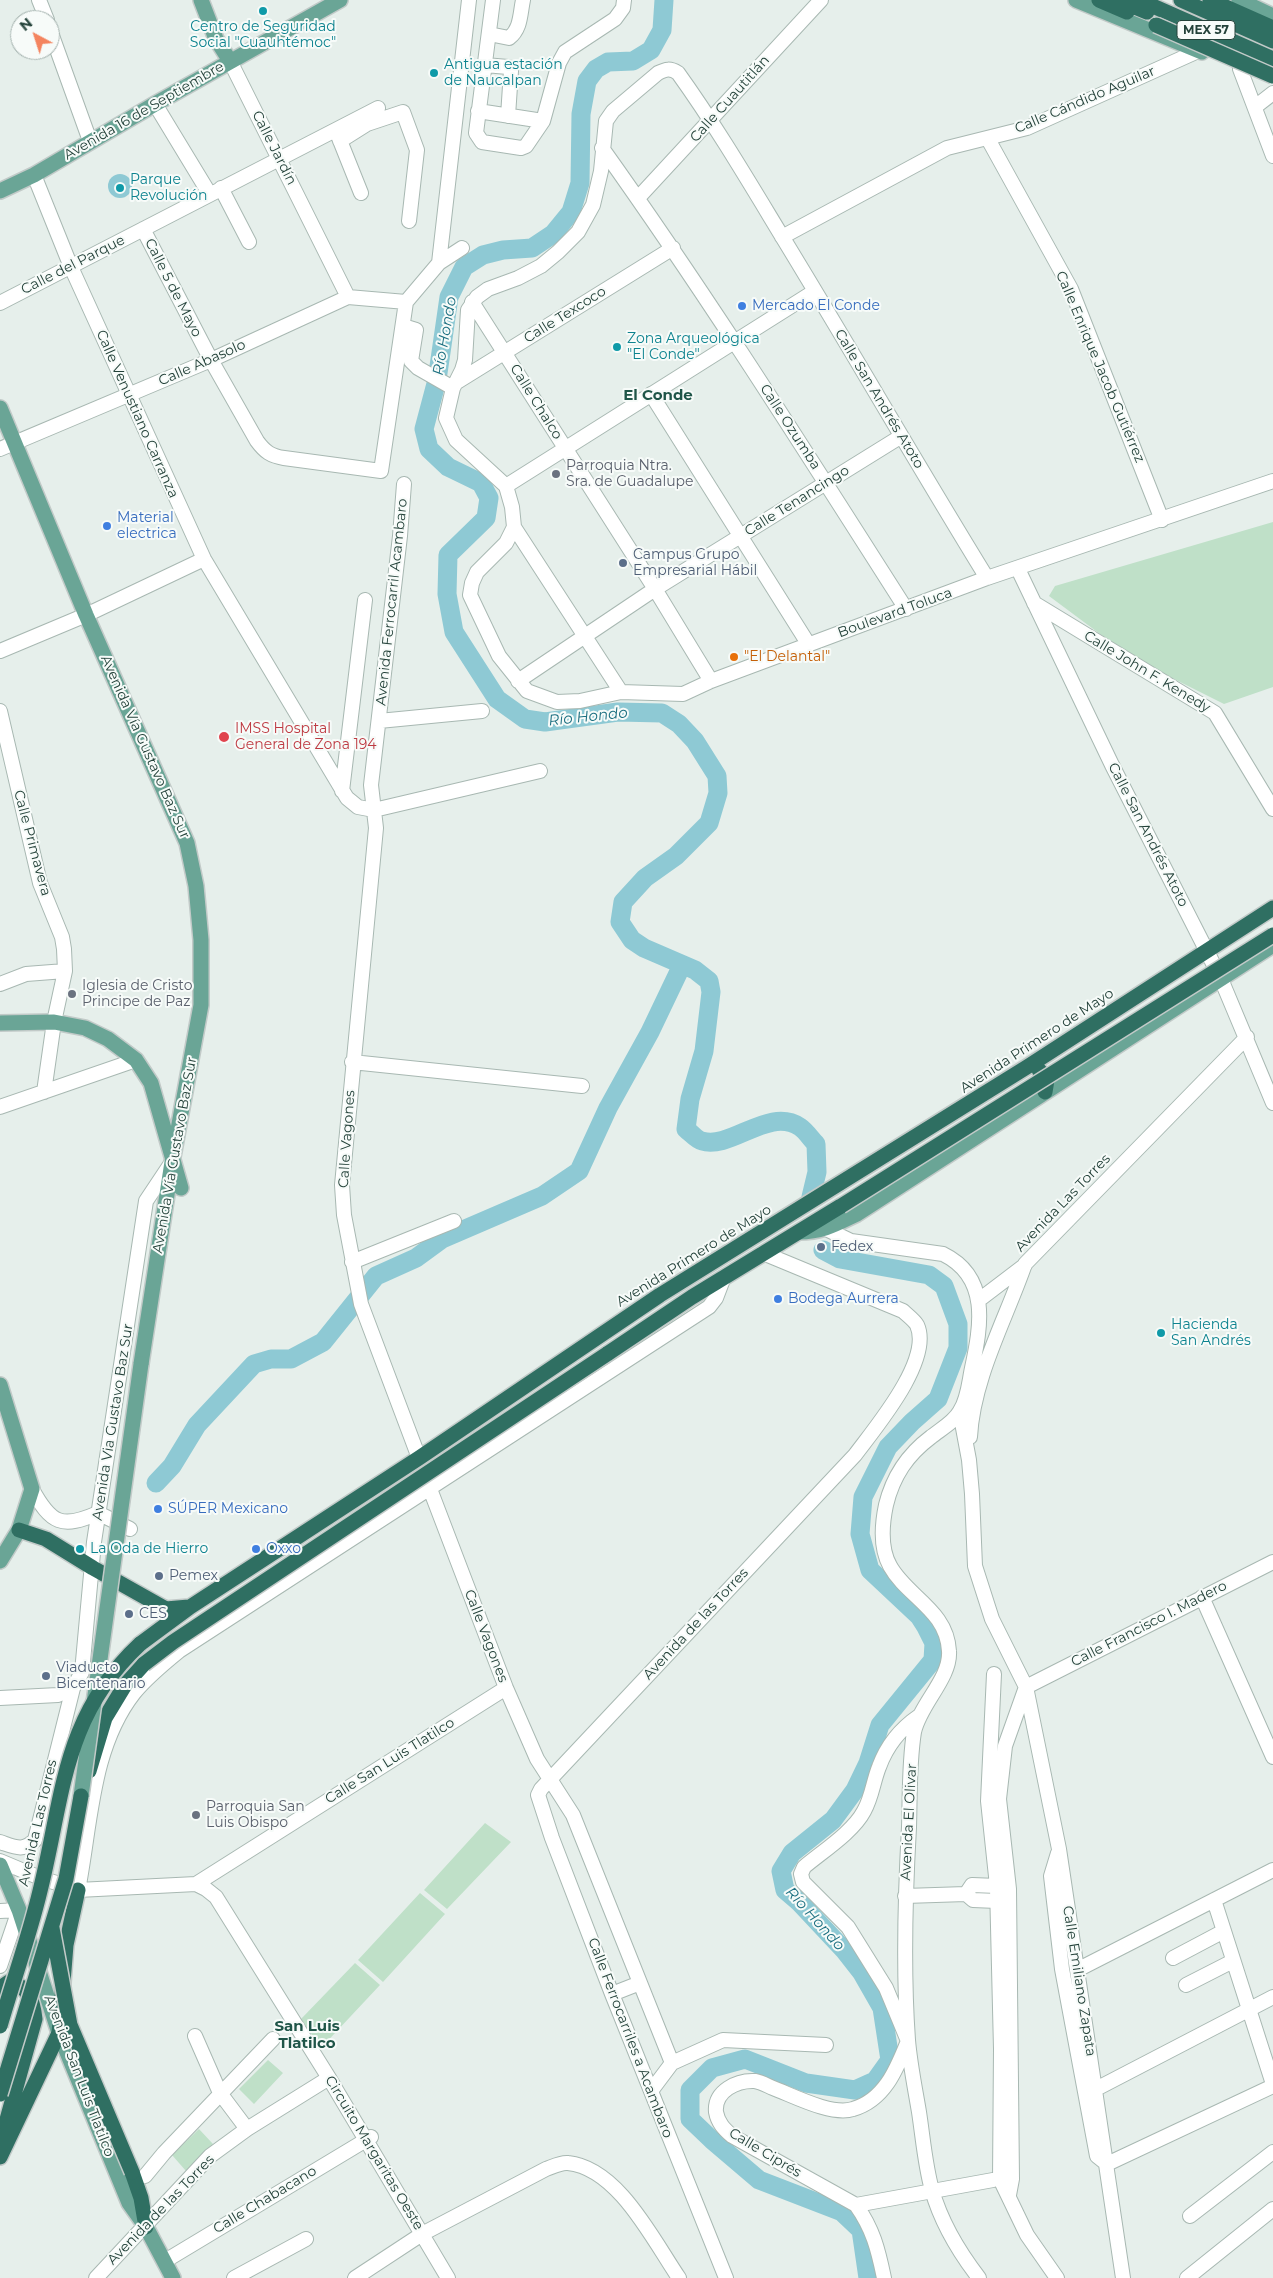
<!DOCTYPE html>
<meta charset="utf-8">
<style>
body{margin:0}
#map{position:relative;width:1273px;height:2278px;overflow:hidden;background:#e6efeb;font-family:Montserrat,sans-serif}
canvas{display:block}
.north{position:absolute;left:10px;top:10px;width:50px;height:50px;box-sizing:border-box;background:#f7fbf9;border:1px solid #a3b1ad;border-radius:50%;rotate:320deg;font-size:14px;font-weight:700;line-height:20px;text-align:center;color:#24423a}
.north::after{content:'';display:block;margin:auto;width:18px;height:22px;background:#f4845f;clip-path:polygon(50% 0,100% 100%,50% 72%,0 100%)}
</style>
<div id="map">
<canvas width="1273" height="2278"></canvas>
<div class="north">N</div>
</div>
<script>
const g = document.querySelector('canvas').getContext('2d');
g.lineJoin = 'round';
function fillPath(path, color) { g.fillStyle = color; g.fill(path, 'evenodd'); }
function stroke(path, color, width, dash) { g.strokeStyle = color; g.lineWidth = width; g.lineCap = dash ? 'butt' : 'round'; g.setLineDash(dash || []); g.stroke(path); }
function write(font, color, halo, rows, align = 'center') {
  g.font = font + ' Montserrat,sans-serif'; g.lineWidth = 4; g.setLineDash([]); g.textBaseline = 'middle'; g.strokeStyle = halo; g.fillStyle = color; for (const [text, x, y, turn = 0] of rows) {
    g.save(); g.translate(x, y); g.rotate((+turn || 0) * Math.PI / 180); g.textAlign = isNaN(turn) ? turn : align; if (halo) g.strokeText(text, 0, 0); g.fillText(text, 0, 0); g.restore();
  }
}
fillPath(new Path2D(`
 M1273 522V687L1224 704 1162 673 1100 634 1049 596 1055 586Z
 M485 1823 511 1842 447 1909 424 1890Z
 M420 1893 445 1914 383 1982 358 1960Z
 M355 1963 380 1985 321 2048 301 2019Z
 M268 2060 283 2073 254 2104 239 2089Z
 M199 2129 213 2144 186 2171 172 2155Z`), '#bfe0c8');
fillPath(new Path2D(`
 M108 186a12 12 0 1 1 24 0a12 12 0 1 1-24 0Z`), '#8ec9d4');
stroke(new Path2D(`
 M664 0 662 30 651 50 633 61 608 62 596 69 587 81 581 114 580 183 571 212 553 234 532 248 503 250 483 255 464 267 449 297 437 380 424 429 429 449 448 467 481 483 489 498 486 518 448 555 447 594 454 632 497 699 525 719 545 722 618 712 662 713 679 724 695 741 717 776 718 793 709 823 676 856 645 878 623 902 620 922 632 940 644 948 695 970 709 981 711 992 704 1051 690 1099 686 1129C691 1133 697 1140 702 1141 731 1150 769 1106 800 1127 806 1131 811 1139 816 1144L817 1172 811 1197
 M823 1250 840 1259 929 1275 944 1286 958 1324V1348L938 1399 912 1422 888 1447 863 1497 860 1534 870 1570 919 1616 926 1627 934 1643 933 1660 880 1725 868 1763 855 1790 833 1820 792 1853 781 1871 785 1890 799 1902 844 1950 862 1973 882 2008 890 2060 875 2081 855 2090 806 2083 745 2059 712 2068 690 2090V2119L712 2140 759 2180 842 2212 861 2230 868 2278
 M156 1483 172 1466 197 1425 254 1364 271 1359H291L323 1342 376 1276 416 1258 442 1239 542 1196 579 1171 608 1108 650 1032 682 965`), '#8ec9d4', 19);
const minor = new Path2D(`
 M39 0 47 20
 M493 0 476 133 482 142 521 148 526 146 543 121 559 63 565 52 615 19 623 8 624 0
 M50 30 90 141
 M489 34 509 38C521 29 520 14 523 0
 M230 61 348 297
 M485 65 508 67 511 71 508 116
 M1240 69 1273 156
 M155 104 209 193
 M1255 107 1273 93
 M478 111 543 121
 M337 133 361 193
 M988 139 1071 289 1162 520
 M340 141 367 124 403 112 417 150 409 221
 M602 148C709 298 807 454 906 609
 M34 175 71 267 204 559 347 798 358 807 374 810 540 771
 M221 188 249 242
 M638 198 821 0
 M143 229 211 360 257 441C265 452 271 456 284 458L381 471 406 302 439 263 469 0
 M782 237 947 148 1027 128 1198 51
 M439 263 462 248
 M472 302 655 589 711 681
 M0 303 378 108
 M403 326 416 330 411 361 418 368 453 388
 M457 382 673 248
 M651 394 809 645
 M0 449 211 360 348 297 406 302
 M404 484 400 536 371 785 376 828 342 1185 344 1215 361 1304 419 1458
 M506 486 815 291
 M514 527 621 692
 M1018 569 1112 765 1221 979 1273 1103
 M987 578C918 466 852 351 783 238 749 182 716 126 678 73 670 68 666 69 658 73L613 111 606 121 601 171 593 205 578 232 558 252 541 266 518 278 488 289 477 297 468 310 465 360 462 370 453 388 446 418 456 440 506 486 512 507 514 527 506 543 477 572 472 583 470 595 499 656 527 691 557 702 580 701 621 692 683 694 711 681 987 578 1273 481
 M1034 603 1215 713 1273 809
 M0 651 86 615 204 559
 M518 681 655 589 900 437
 M0 711 40 883 62 937 64 949 65 971 54 1022 44 1092
 M379 721 482 711
 M342 791 365 600
 M0 984 26 974 65 971
 M352 1062 582 1086
 M0 1107 136 1060
 M826 1229 851 1241 943 1254C990 1277 981 1326 972 1368 969 1382 968 1399 960 1411 954 1422 941 1429 931 1437 907 1455 893 1476 886 1505 882 1524 880 1548 890 1566 907 1597 947 1610 949 1651 951 1678 920 1704 914 1732 909 1763 910 1796 909 1827 905 1898 903 1970 908 2040 910 2064 915 2088 919 2112 923 2138 925 2165 932 2190 941 2222 959 2252 979 2278
 M352 1262 454 1221
 M979 1300 1025 1265
 M960 1412 969 1460 972 1494 975 1566 992 1619 1026 1687 1059 1849 1123 2278
 M970 1437C973 1378 1006 1319 1025 1264L1247 1037
 M32 1489C51 1524 62 1529 98 1513L130 1529
 M430 1489 506 1688 537 1759 573 1815 672 2063
 M1202 1597 1273 1757
 M994 1674 988 1801 997 1886 1001 2049 1000 2179 1027 2235 1057 2278
 M1026 1687 1273 1562
 M0 1698 58 1695 73 1688
 M0 1842C15 1847 23 1852 35 1840L73 1688 82 1672 94 1542 146 1201 172 1162
 M1058 1853 1051 1876 1062 1969 1097 2156 1107 2164 1273 2086
 M0 1861 38 1877 78 1890 196 1884 506 1688
 M196 1884 206 1889 216 1897 329 2078 448 2278
 M78 1890C91 1824 91 1748 134 1693 147 1677 163 1664 179 1651L709 1307 716 1298 724 1277
 M966 1894 972 1885 997 1886
 M905 1896 966 1894 973 1900 997 1901
 M1214 1900 1273 2084
 M0 1911 19 1910 0 1966
 M1173 1958 1224 1931
 M1077 1970 1273 1870
 M1186 1985 1233 1961
 M612 1994 640 1983
 M195 2036 220 2093 247 2129
 M1096 2089 1273 1997
 M651 2091 672 2063 723 2040 826 2045
 M145 2176 164 2153 273 2039
 M1009 2195 1012 2179 1009 1889 999 1799 1005 1746 1026 1687
 M856 2205 993 2180
 M1190 2216 1273 2152
 M165 2261 371 2137
 M96 2278 210 2156 247 2129 329 2078
 M234 2278 306 2239
 M355 2278 422 2234 546 2169C552 2167 561 2162 568 2163 618 2168 653 2240 679 2278
 M726 2278 612 1994 552 1838 538 1795 541 1789 855 1455C875 1428 933 1360 917 1325 914 1320 907 1315 903 1311L763 1253
 M884 2278C878 2249 873 2229 856 2205L732 2136C724 2129 718 2123 716 2112 714 2091 737 2080 755 2081 761 2082 768 2086 773 2088 794 2096 832 2116 853 2109 885 2100 897 2068 908 2041L886 1988 848 1927 803 1882 801 1874 804 1867C823 1851 853 1832 864 1811 872 1797 873 1782 879 1767 887 1745 900 1729 919 1716
 M1187 2278 1273 2209`);
const major = new Path2D(`
 M201 0 216 39 230 61
 M1076 0 1202 52
 M1239 0 1273 16
 M0 191 34 175 155 104 340 0
 M0 408 86 615 187 843 196 886 201 940V1005L172 1162 141 1364
 M0 1023 54 1022 85 1028 108 1039 136 1060 151 1083 181 1188
 M799 1232C823 1232 836 1224 857 1214L1273 945
 M0 1385 32 1489 19 1530 0 1561
 M0 1865 19 1910 59 2033 129 2203 146 2227 173 2278`);
const highway = new Path2D(`
 M1099 0 1127 12
 M1118 0 1147 12
 M1139 0 1273 59
 M1181 0 1273 41
 M1210 0 1273 28
 M1039 1070 1047 1080 1045 1092
 M607 1354 692 1297 841 1206
 M19 1530 46 1539 93 1568 166 1609 189 1607
 M140 1644 190 1607 419 1458 660 1295 1027 1067 1273 908
 M89 1771 105 1718 125 1685 144 1664
 M0 1988 9 1982C29 1986 33 2001 35 2019L3 2134
 M0 2157 59 2033 66 1945 78 1890
 M132 2172 141 2198 146 2227`);
stroke(minor, '#a8b8b2', 16);
stroke(major, '#c2cac8', 18);
stroke(highway, '#c2cac8', 18);
stroke(minor, '#fff', 14);
stroke(major, '#6aa596', 15);
stroke(highway, '#2f6f62', 15);
const majorBridge = new Path2D(`
 M81 1796 141 1364`);
const highwayBridge = new Path2D(`
 M1156 25 1273 76
 M841 1206 1273 935
 M144 1664 173 1642 607 1354
 M52 1928 70 2025 132 2172
 M0 2026C13 1981 29 1937 40 1891 64 1795 62 1717 140 1644
 M0 2094 66 1879 81 1796`);
stroke(majorBridge, '#c2cac8', 18, []);
stroke(highwayBridge, '#c2cac8', 18, []);
stroke(majorBridge, '#6aa596', 15);
stroke(highwayBridge, '#2f6f62', 15);
for (const [x, y, r, color] of [
 [263,11,5,"#0f9aa8"],
 [434,73,5,"#0f9aa8"],
 [120,188,5,"#0f9aa8"],
 [742,306,5,"#3f7fe0"],
 [617,347,5,"#0f9aa8"],
 [556,474,5,"#6b7280"],
 [107,526,5,"#3f7fe0"],
 [623,563,5,"#5c6f8a"],
 [734,657,5,"#e8710a"],
 [224,737,6,"#e0444e"],
 [72,994,5,"#6b7280"],
 [821,1247,5,"#5c6f8a"],
 [778,1299,5,"#3f7fe0"],
 [1161,1333,5,"#0f9aa8"],
 [158,1509,5,"#3f7fe0"],
 [80,1549,5,"#0f9aa8"],
 [256,1549,5,"#3f7fe0"],
 [159,1576,5,"#5c6f8a"],
 [129,1614,5,"#5c6f8a"],
 [46,1676,5,"#5c6f8a"],
 [196,1815,5,"#6b7280"]
]) { const dot = new Path2D(); dot.arc(x, y, r, 0, 2 * Math.PI); g.fillStyle = color; g.fill(dot); stroke(dot, '#f7fbf9', 2); }
for (const [x, y, w] of [
 [1206,30,58]
]) { const box = new Path2D(); box.roundRect(x - w / 2, y - 9.5, w, 19, 4); g.fillStyle = '#f7fbf9'; g.fill(box); stroke(box, '#24423a', 1); }
write('bold 12px', '#24423a', null, [
 ["MEX 57",1206,30]
]);
write('14px', '#0d838f', '#f7fbf9', [
 ["Centro de Seguridad",263,27,"center"],
 ["Social \"Cuauhtémoc\"",263,43,"center"],
 ["Antigua estación",444,65],
 ["de Naucalpan",444,81],
 ["Parque",130,180],
 ["Revolución",130,196],
 ["Zona Arqueológica",627,339],
 ["\"El Conde\"",627,355],
 ["Hacienda",1171,1325],
 ["San Andrés",1171,1341],
 ["La Oda de Hierro",90,1549]
], 'left');
write('14px', '#24423a', '#f7fbf9', [
 ["Calle Cuautitlán",730,99,-48],
 ["Calle Cándido Aguilar",1085,100,-23],
 ["Avenida 16 de Septiembre",144,111,-30],
 ["Calle Jardín",274,148,63],
 ["Calle del Parque",73,265,-27],
 ["Calle 5 de Mayo",173,288,63],
 ["Calle Texcoco",565,315,-32],
 ["Calle Abasolo",202,363,-24],
 ["Calle Enrique Jacob Gutiérrez",1100,367,67],
 ["Calle San Andrés Atoto",879,399,59],
 ["Calle Chalco",536,402,58],
 ["Calle Venustiano Carranza",137,414,66],
 ["Calle Ozumba",790,427,57],
 ["Calle Tenancingo",797,501,-32],
 ["Avenida Ferrocarril Acambaro",392,602,-84],
 ["Boulevard Toluca",895,613,-20],
 ["Calle John F. Kenedy",1147,672,31],
 ["Avenida Vía Gustavo Baz Sur",145,747,66],
 ["Calle San Andrés Atoto",1148,835,63],
 ["Calle Primavera",32,843,75],
 ["Avenida Primero de Mayo",1037,1041,-33],
 ["Calle Vagones",347,1139,-86],
 ["Avenida Vía Gustavo Baz Sur",175,1155,-80],
 ["Avenida Las Torres",1063,1203,-46],
 ["Avenida Primero de Mayo",694,1256,-32],
 ["Avenida Via Gustavo Baz Sur",113,1422,-81],
 ["Avenida de las Torres",696,1624,-47],
 ["Calle Francisco I. Madero",1149,1624,-27],
 ["Calle Vagones",486,1636,69],
 ["Calle San Luis Tlatilco",390,1761,-32],
 ["Avenida El Olivar",909,1822,-87],
 ["Avenida Las Torres",38,1823,-77],
 ["Calle Emiliano Zapata",1079,1981,81],
 ["Calle Ferrocarriles a Acambaro",630,2038,69],
 ["Avenida San Luis Tlatilco",79,2076,69],
 ["Circuito Margaritas Oeste",374,2153,59],
 ["Calle Ciprés",765,2153,31],
 ["Calle Chabacano",265,2200,-31],
 ["Avenida de las Torres",161,2210,-46]
]);
write('14px', '#366cbe', '#f7fbf9', [
 ["Mercado El Conde",752,306],
 ["Material",117,518],
 ["electrica",117,534],
 ["Bodega Aurrera",788,1299],
 ["SÚPER Mexicano",168,1509],
 ["Oxxo",266,1549]
], 'left');
write('14px', '#5b616d', '#f7fbf9', [
 ["Parroquia Ntra.",566,466],
 ["Sra. de Guadalupe",566,482],
 ["Iglesia de Cristo",82,986],
 ["Principe de Paz",82,1002],
 ["Parroquia San",206,1807],
 ["Luis Obispo",206,1823]
], 'left');
write('14px', '#4e5e75', '#f7fbf9', [
 ["Campus Grupo",633,555],
 ["Empresarial Hábil",633,571],
 ["Fedex",831,1247],
 ["Pemex",169,1576],
 ["CES",139,1614],
 ["Viaducto",56,1668],
 ["Bicentenario",56,1684]
], 'left');
write('14px', '#c56008', '#f7fbf9', [
 ["\"El Delantal\"",744,657]
], 'left');
write('14px', '#be3a42', '#f7fbf9', [
 ["IMSS Hospital",235,729],
 ["General de Zona 194",235,745]
], 'left');
write('italic 15px', '#1c6f80', '#f7fbf9', [
 ["Río Hondo",445,336,-80],
 ["Río Hondo",588,717,-6],
 ["Río Hondo",815,1919,48]
]);
write('bold 15px', '#1f5548', '#f7fbf9', [
 ["El Conde",658,396],
 ["San Luis",307,2027],
 ["Tlatilco",307,2044]
]);
</script>
